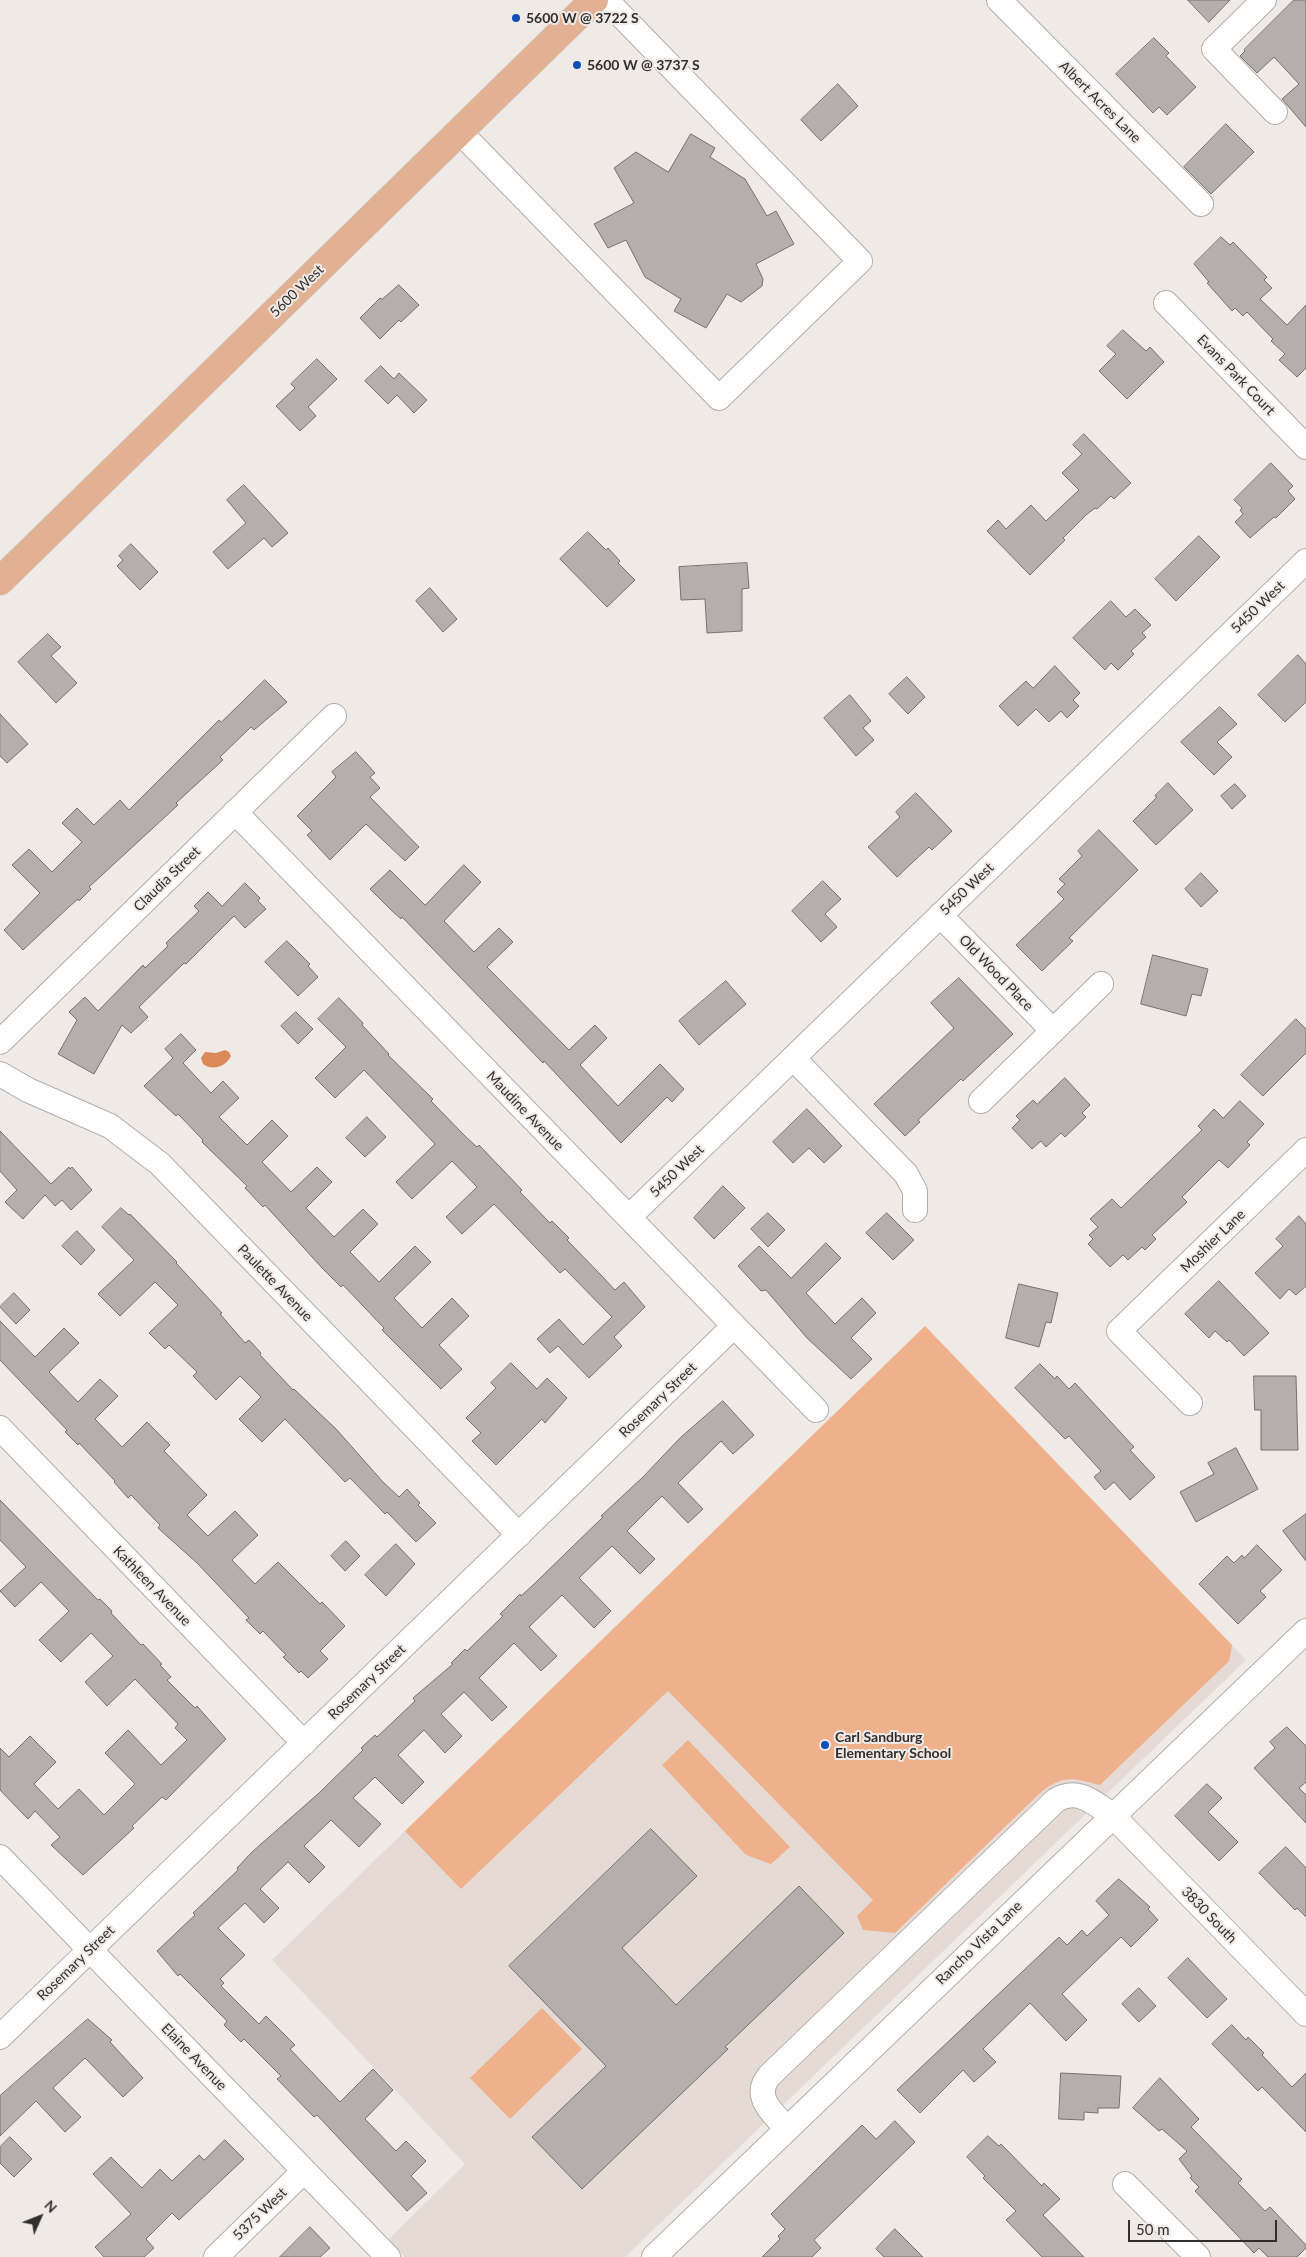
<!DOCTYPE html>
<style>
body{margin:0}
#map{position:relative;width:1306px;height:2257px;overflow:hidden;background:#f0eae7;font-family:Lato,sans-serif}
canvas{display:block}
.north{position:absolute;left:15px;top:2192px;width:50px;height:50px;-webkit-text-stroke:4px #f0eae7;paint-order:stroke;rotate:46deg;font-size:14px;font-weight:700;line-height:20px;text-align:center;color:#312f2e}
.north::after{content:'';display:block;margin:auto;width:18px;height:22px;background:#312f2e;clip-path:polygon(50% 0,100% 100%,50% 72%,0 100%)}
.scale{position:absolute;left:1128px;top:2220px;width:149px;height:22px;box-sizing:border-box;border:2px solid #312f2e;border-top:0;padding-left:6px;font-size:15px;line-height:18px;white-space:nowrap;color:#312f2e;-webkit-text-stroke:4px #f0eae7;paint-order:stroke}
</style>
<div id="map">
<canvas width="1306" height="2257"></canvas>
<div class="north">N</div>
<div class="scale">50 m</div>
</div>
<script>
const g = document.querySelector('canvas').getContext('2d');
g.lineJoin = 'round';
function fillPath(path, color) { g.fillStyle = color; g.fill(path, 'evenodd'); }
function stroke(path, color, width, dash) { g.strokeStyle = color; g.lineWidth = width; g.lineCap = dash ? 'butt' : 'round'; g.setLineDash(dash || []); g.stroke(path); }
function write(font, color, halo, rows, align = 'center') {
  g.font = font + ' Lato,sans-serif'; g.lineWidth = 4; g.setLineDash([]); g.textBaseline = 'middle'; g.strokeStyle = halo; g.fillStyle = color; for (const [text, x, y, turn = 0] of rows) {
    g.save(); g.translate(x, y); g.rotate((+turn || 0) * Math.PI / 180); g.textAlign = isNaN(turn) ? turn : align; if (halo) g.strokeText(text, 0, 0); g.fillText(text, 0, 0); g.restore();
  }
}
fillPath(new Path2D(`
 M925 1326 1246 1660 625 2257H405L388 2240 465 2164 272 1960Z`), '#e6dad4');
fillPath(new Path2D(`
 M925 1326 1232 1645 1229 1661 1100 1785C1073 1778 1063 1774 1040 1793L895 1933 863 1930 857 1916 873 1900 668 1691 461 1889 405 1831Z
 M688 1740 790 1847 771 1864 746 1855 662 1765Z
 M542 2008 582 2049 510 2119 470 2078Z`), '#efb08c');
fillPath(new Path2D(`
 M225 1050 229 1052 231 1056C226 1067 212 1071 203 1064L201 1058 205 1052 216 1053Z`), '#dc8958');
const building = new Path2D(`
 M1188 0H1230L1209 22Z
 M1294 0H1306V127L1282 99 1299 84 1274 57 1257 73 1240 56 1245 51 1244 50Z
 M1154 38 1169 53 1166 56 1196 87 1167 115 1159 107 1153 113 1116 74Z
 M838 84 858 106 821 141 801 120Z
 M1226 124 1254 152 1211 194 1184 167Z
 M691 134 715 148 710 157 745 179 767 216 776 211 794 244 756 264 763 279 762 286 741 302 727 294 706 328 674 311 681 299 645 277 626 240 608 248 594 224 634 203 614 168 636 152 668 172Z
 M1221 237 1230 245 1233 242 1267 277 1264 280 1272 288 1260 299 1287 325 1306 305V368L1297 377 1279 360 1285 354 1271 341 1273 339 1247 312 1243 316 1235 308 1232 311 1207 283 1209 282 1194 264Z
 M399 285 419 305 401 322 399 320 380 339 360 318 380 298 382 299Z
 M1123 330 1146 351 1150 347 1164 362 1127 399 1099 371 1116 354 1107 346Z
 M317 359 337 379 308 407 316 416 300 431 276 406 295 388 291 384Z
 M381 366 394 379 399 373 427 400 414 413 397 395 388 404 365 381Z
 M1084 434 1131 483 1114 499 1111 496 1097 509 1095 508 1086 515 1063 538 1065 540 1030 575 987 531 998 520 1006 529 1031 505 1046 521 1079 490 1062 473 1082 454 1073 445Z
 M1271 463 1293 486 1288 491 1295 499 1276 518 1274 517 1250 538 1235 522 1243 514 1240 510 1242 508 1234 500Z
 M244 485 288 533 272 547 264 538 228 569 213 552 246 523 227 500Z
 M588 532 606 550 608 548 620 561 618 563 635 580 607 607 560 559Z
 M1199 536 1220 557 1176 601 1155 579Z
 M131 544 158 572 140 590 117 566 123 560 119 556Z
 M747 563 749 588 742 589V631L707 633 705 599 681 600 679 567Z
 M430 588 457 619 443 632 416 601Z
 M1111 601 1126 617 1135 609 1151 625 1142 633 1146 637 1131 651 1134 654 1118 670 1111 663 1105 670 1073 638Z
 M48 634 61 647 51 656 77 683 56 703 18 662Z
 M1298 655 1306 664V702L1285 722 1258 695Z
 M1055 666 1080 693 1073 700 1079 706 1067 718 1061 711 1049 722 1036 709 1018 726 999 706 1026 681 1033 688Z
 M907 677 925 697 908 714 889 694Z
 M265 680 287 702 254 730 251 727 220 757 223 760 176 803 178 805 89 887 91 889 79 901 78 899 70 906 23 950 4 930 40 893 12 865 29 849 52 872 82 842 62 823 77 808 94 825 120 800 129 810 219 720 221 722Z
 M850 695 871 721 863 728 874 740 856 756 824 718Z
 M1220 707 1237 724 1217 742 1232 757 1214 775 1181 742Z
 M0 714 28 744 7 763 0 756Z
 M356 752 375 773 370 777 380 788 370 797 419 847 405 861 366 824 330 860 307 835 312 831 297 816 336 777 332 772Z
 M1168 783 1193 810 1156 845 1133 821 1157 797 1155 796Z
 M1235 784 1246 796 1232 809 1221 796Z
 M916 793 952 831 932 850 929 847 897 877 868 847 900 817 896 812Z
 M1099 830 1138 870 1069 938 1073 941 1042 971 1016 945 1064 899 1057 892 1065 884 1059 879 1082 856 1078 851Z
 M464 865 481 882 444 921 474 952 499 928 513 942 487 967 569 1050 595 1025 607 1038 580 1065 618 1106 660 1064 684 1089 672 1102 667 1097 621 1143 544 1061 543 1063 402 917 401 919 390 909 370 889 390 870 425 905Z
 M1201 873 1218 891 1201 907 1185 889Z
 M823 881 841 899 825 914 837 927 821 942 792 911Z
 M245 883 260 898 258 901 266 909 245 928 234 916 186 964 184 963 139 1007 148 1017 131 1033 122 1025 94 1074 58 1054 77 1020 69 1012 85 997 98 1011 143 965 145 968 168 946 166 943 199 911 194 906 208 892 222 906Z
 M287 941 310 964 308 966 318 977 298 996 265 962Z
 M1153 955 1208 969 1201 996 1192 994 1186 1016 1141 1004Z
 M959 978 1013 1034 963 1081 961 1079 918 1120 920 1122 905 1136 874 1104 954 1028 931 1003Z
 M726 981 746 1004 699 1045 679 1021Z
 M339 998 363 1023 362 1025 389 1054 388 1055 433 1099 431 1101 466 1137 477 1147 479 1145 522 1190 520 1192 550 1223 552 1221 569 1238 567 1240 600 1274 615 1290 624 1282 645 1307 614 1337 622 1346 589 1378 558 1346 550 1353 537 1339 559 1319 583 1345 612 1317 565 1269 560 1273 494 1204 462 1234 446 1217 477 1187 452 1161 412 1199 396 1182 435 1144 364 1070 335 1098 315 1078 346 1047 318 1019Z
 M296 1012 313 1029 298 1044 281 1026Z
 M1296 1019 1306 1029V1053L1263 1096 1241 1075Z
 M181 1034 196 1050 183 1063 211 1093 223 1081 239 1098 219 1117 247 1145 272 1120 288 1136 262 1162 291 1192 317 1167 332 1182 306 1208 334 1237 363 1209 378 1224 350 1252 379 1282 415 1246 431 1262 394 1298 422 1328 452 1298 469 1316 439 1345 462 1369 441 1389 382 1330 384 1328 343 1285 341 1287 322 1268 265 1205 263 1207 245 1188 247 1186 202 1142 203 1140 178 1114 176 1116 144 1086 173 1058 165 1049Z
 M1065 1078 1090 1105 1082 1113 1086 1117 1065 1137 1061 1133 1046 1147 1041 1141 1032 1149 1012 1128 1020 1120 1016 1116 1033 1100 1037 1104Z
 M1240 1101 1264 1124 1247 1142 1250 1145 1228 1168 1219 1160 1182 1197 1187 1202 1152 1235 1156 1239 1145 1250 1142 1247 1128 1260 1123 1255 1110 1267 1088 1244 1093 1239 1089 1235 1098 1227 1090 1219 1112 1199 1121 1208 1202 1130 1198 1126 1214 1109 1223 1118Z
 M807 1109 842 1146 824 1163 809 1148 793 1163 773 1142Z
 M367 1117 386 1137 365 1157 346 1138Z
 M0 1131 51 1184 69 1167 70 1169 72 1167 92 1190 71 1210 62 1200 55 1206 45 1195 23 1219 5 1202 17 1190 0 1171Z
 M723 1186 745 1208 714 1239 694 1218Z
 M121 1208 129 1215 130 1214 177 1262 176 1263 222 1313 220 1314 245 1343 249 1340 261 1353 260 1355 293 1390 294 1389 337 1430 383 1482 399 1497 407 1489 420 1503 418 1505 436 1523 416 1542 387 1512 385 1514 350 1478 345 1482 285 1419 262 1442 239 1419 261 1397 240 1376 216 1400 193 1376 197 1372 169 1345 165 1349 149 1333 178 1305 155 1282 120 1316 98 1294 134 1260 102 1227Z
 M768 1213 785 1230 768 1247 751 1229Z
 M887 1213 914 1240 893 1260 866 1233Z
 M1299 1216 1306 1224V1286L1296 1295 1289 1289 1280 1299 1255 1273 1283 1246 1276 1239Z
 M77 1231 95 1250 81 1265 62 1246Z
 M826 1243 841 1258 806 1293 835 1324 862 1298 876 1313 851 1338 872 1359 851 1379 807 1338 766 1290 761 1291 738 1266 759 1246 791 1278Z
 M1219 1281 1269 1333 1244 1356 1229 1340 1227 1342 1215 1331 1209 1338 1185 1314Z
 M1019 1284 1058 1293 1051 1323 1046 1322 1039 1347 1006 1338Z
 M14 1293 30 1310 16 1324 0 1307Z
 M0 1321 35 1357 64 1328 79 1343 49 1372 78 1402 100 1379 118 1396 95 1419 122 1447 147 1422 170 1445 164 1451 207 1495 187 1515 208 1536 235 1511 258 1535 232 1560 255 1584 278 1562 320 1604 322 1602 345 1626 320 1651 328 1659 308 1678 301 1671 299 1673 283 1657 286 1655 263 1631 260 1634 246 1620 249 1618 197 1563 158 1528 160 1525 131 1495 128 1498 114 1482 115 1481 79 1443 78 1445 65 1432 67 1430 0 1360Z
 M511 1363 537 1389 547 1378 567 1398 545 1423 542 1419 496 1465 472 1441 481 1433 466 1418 496 1388 491 1383Z
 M1040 1364 1055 1379 1057 1376 1069 1389 1075 1383 1134 1447 1130 1450 1155 1477 1130 1500 1114 1482 1105 1490 1094 1477 1101 1471 1069 1436 1065 1439 1015 1388Z
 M1254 1376H1296L1298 1450H1261V1410H1255Z
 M723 1401 754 1435 733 1454 721 1441 678 1483 703 1509 688 1523 662 1496 627 1531 655 1559 640 1574 612 1546 579 1578 611 1611 594 1628 562 1595 529 1627 557 1656 541 1671 514 1643 479 1678 507 1707 492 1721 464 1692 441 1714 462 1736 445 1753 424 1730 398 1755 424 1782 402 1804 375 1777 353 1798 381 1824 359 1847 331 1820 304 1846 325 1867 309 1883 288 1862 260 1889 279 1908 264 1923 245 1903 218 1928 245 1955 220 1979 224 1983 221 1986 259 2024 266 2016 295 2045 290 2049 340 2102 373 2069 393 2090 365 2119 396 2151 406 2141 426 2161 411 2176 427 2193 407 2211 317 2115 314 2117 277 2079 281 2076 244 2039 241 2042 224 2025 227 2021 180 1974 178 1976 157 1951 195 1915 193 1913 238 1870 237 1868 252 1852 319 1793 363 1750 361 1748 375 1735 377 1737 415 1701 413 1698 453 1664 451 1663 465 1649 467 1651 503 1616 500 1614 520 1594 521 1596 533 1585 603 1517 601 1516 643 1477 680 1438Z
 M1236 1448 1258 1489 1196 1522 1180 1492 1214 1474 1208 1463Z
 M0 1500 98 1600 100 1599 112 1611 111 1613 141 1645 143 1644 162 1664 160 1665 171 1677 167 1680 195 1708 197 1706 226 1739 166 1800 162 1797 132 1826 134 1828 83 1875 51 1845 60 1837 35 1811 28 1819 0 1790V1748L9 1757 30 1736 56 1762 34 1784 58 1809 79 1789 104 1815 135 1784 105 1753 128 1730 161 1765 187 1740 175 1728 178 1724 135 1679 107 1706 85 1682 113 1656 91 1633 61 1662 39 1640 69 1611 41 1582 15 1607 0 1591 26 1567 0 1540Z
 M1306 1514V1561L1283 1531Z
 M346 1541 360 1556 345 1571 331 1556Z
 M396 1544 415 1564 386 1596 365 1575Z
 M1257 1545 1282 1570 1260 1591 1266 1597 1238 1624 1199 1584 1227 1556 1234 1563 1242 1555 1244 1558Z
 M1287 1727 1306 1746V1782L1299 1788 1306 1795V1823L1254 1768 1275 1748 1270 1742Z
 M1207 1784 1222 1798 1208 1812 1238 1842 1219 1861 1175 1816Z
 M651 1829 697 1876 622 1948 676 2005 799 1886 844 1933 725 2047 728 2049 582 2189 532 2137 606 2066 509 1966Z
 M1286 1847 1306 1868V1917L1297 1908 1295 1910 1259 1873Z
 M1119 1879 1150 1907 1148 1909 1158 1920 1131 1947 1121 1937 1062 1994 1087 2020 1066 2041 1030 2003 983 2049 996 2062 974 2082 963 2070 920 2113 897 2090 1059 1937 1067 1945 1082 1930 1087 1936 1109 1915 1096 1901Z
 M1188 1958 1227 1999 1207 2018 1168 1978Z
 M1139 1988 1156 2006 1139 2022 1122 2004Z
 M88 2019 112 2040 110 2042 143 2078 123 2097 85 2058 53 2088 81 2117 65 2132 36 2101 0 2136V2096Z
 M1232 2025 1246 2040 1248 2037 1264 2053 1262 2055 1292 2087 1306 2073V2132L1262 2087 1258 2091 1212 2044Z
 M1061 2073 1121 2076 1119 2108H1098V2113L1084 2112V2120L1059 2119Z
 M1160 2078 1199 2119 1191 2127 1242 2179 1238 2183 1265 2211 1270 2207 1306 2245V2248L1297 2257H1268L1259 2248 1254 2253 1195 2191 1199 2187 1190 2178 1192 2176 1179 2159 1187 2151 1162 2129 1159 2131 1133 2108Z
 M895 2121 915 2142 814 2240 821 2248 812 2257H762L780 2239 778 2236 785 2229 771 2214 862 2125 876 2139Z
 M988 2136 999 2146 1001 2144 1042 2186 1044 2183 1060 2199 1043 2215 1084 2257H1042L1006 2220 1016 2211 983 2178 985 2176 967 2157Z
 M10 2137 32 2159 14 2177 0 2163V2147Z
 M225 2140 244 2159 179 2220 172 2213 146 2239 154 2248 144 2257H104L95 2247 131 2214 93 2174 111 2157 142 2188 160 2169 172 2181 199 2155 204 2160Z
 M310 2227 330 2248 320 2257H280Z
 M895 2229 923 2257H884L876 2249Z`);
fillPath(building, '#b4afac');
stroke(building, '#75716e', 1);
const minor = new Path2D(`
 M999 0 1201 204
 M1264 0 1214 49 1275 112
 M460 132 719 398 860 261 606 0
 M1166 303 1306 447
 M235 812 816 1410
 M940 915 1053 1031
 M0 1042 334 716
 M793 1058 906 1174 915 1191V1210
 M0 1074 28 1090 110 1126 160 1164 519 1535
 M981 1101 1101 984
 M629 1217 1306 561
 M1190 1403 1119 1331 1306 1150
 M0 1428 304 1743
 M0 1857 388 2257
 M0 2037 734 1326
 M787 2129C773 2113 752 2097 769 2076L1056 1800C1078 1787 1094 1803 1112 1815L1306 2014
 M1125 2184 1198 2257
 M216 2257 304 2171
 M654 2257 1306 1631`);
const major = new Path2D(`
 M0 581 594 0`);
stroke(minor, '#b2adab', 26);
stroke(major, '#c9c9c9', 29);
stroke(minor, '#fff', 24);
stroke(major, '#e2b193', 28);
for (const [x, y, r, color] of [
 [516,18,5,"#0e4fba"],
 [577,65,5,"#0e4fba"],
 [825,1745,5,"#0e4fba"]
]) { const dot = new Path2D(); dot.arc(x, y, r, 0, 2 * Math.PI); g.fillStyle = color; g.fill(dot); stroke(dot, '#f0eae7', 2); }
write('bold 14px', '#312f2e', '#f0eae7', [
 ["5600 W @ 3722 S",526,18],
 ["5600 W @ 3737 S",587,65],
 ["Carl Sandburg",835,1737],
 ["Elementary School",835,1753]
], 'left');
write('14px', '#312f2e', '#f0eae7', [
 ["Albert Acres Lane",1100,102,45],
 ["5600 West",297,291,-44],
 ["Evans Park Court",1236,375,46],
 ["5450 West",1258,607,-44],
 ["Claudia Street",167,879,-44],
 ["5450 West",967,889,-44],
 ["Old Wood Place",996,973,46],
 ["Maudine Avenue",525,1111,46],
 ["5450 West",677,1171,-44],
 ["Moshier Lane",1213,1241,-44],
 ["Paulette Avenue",275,1283,46],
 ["Rosemary Street",658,1400,-44],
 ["Kathleen Avenue",152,1586,46],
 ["Rosemary Street",367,1682,-44],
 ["3830 South",1209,1915,46],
 ["Rancho Vista Lane",979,1943,-44],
 ["Rosemary Street",76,1963,-44],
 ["Elaine Avenue",194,2057,46],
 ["5375 West",260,2214,-44]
]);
</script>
